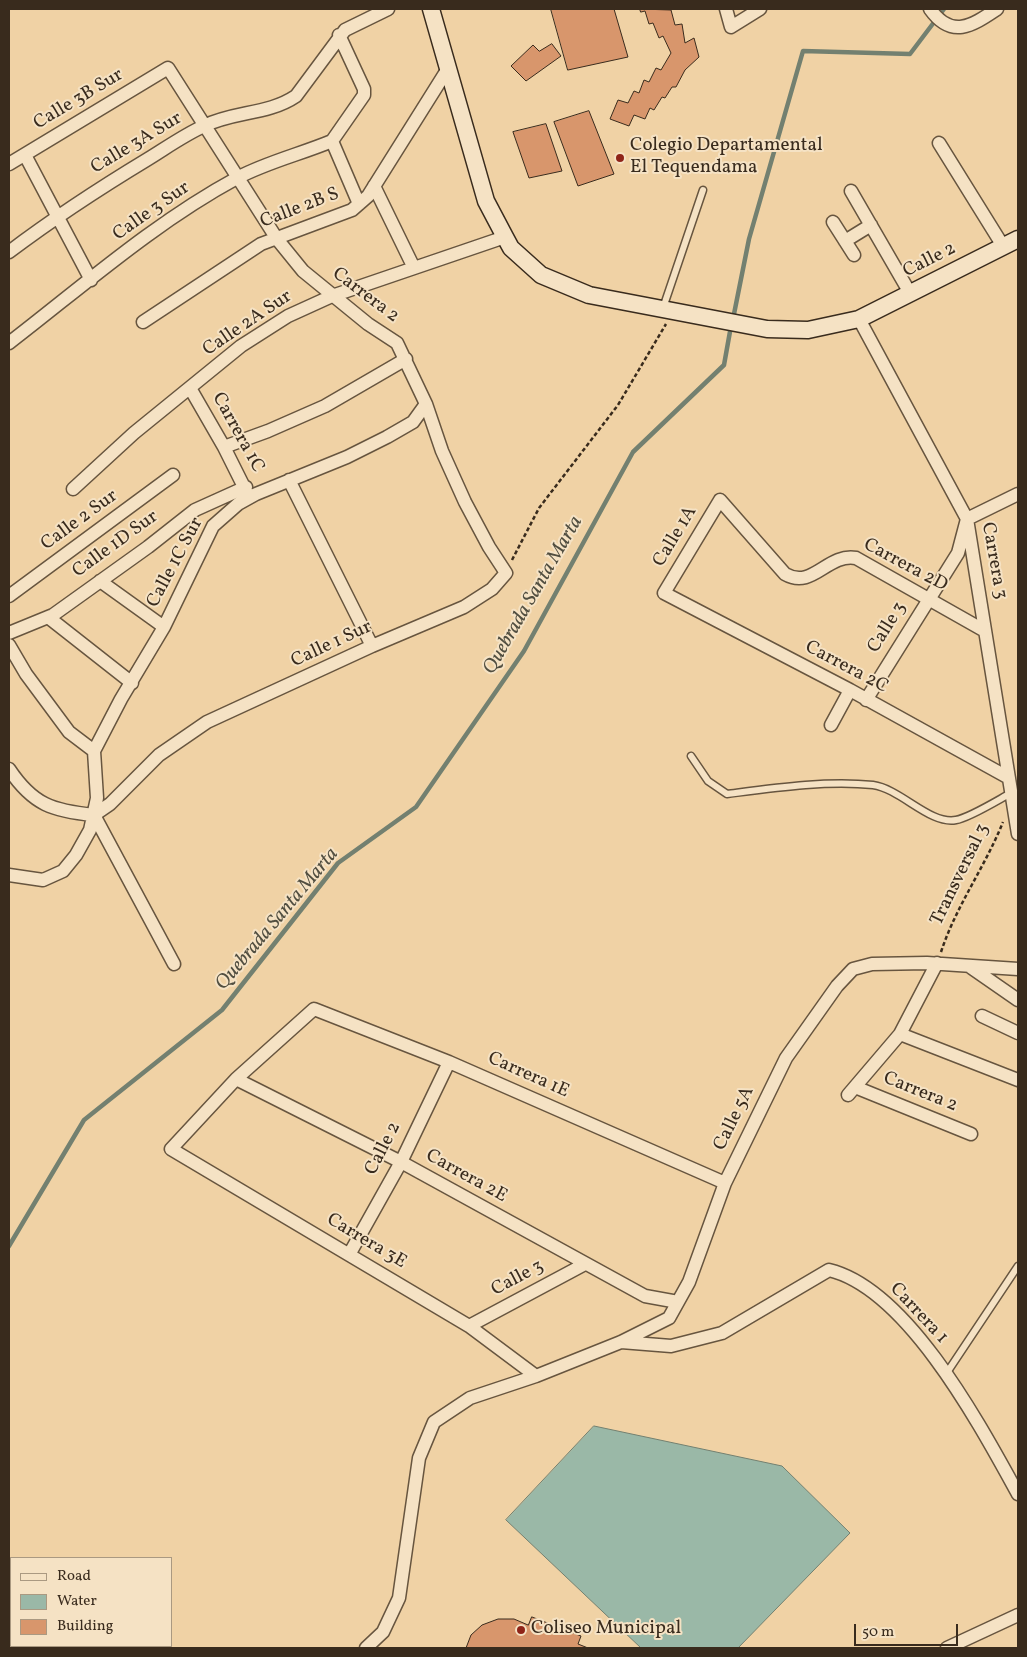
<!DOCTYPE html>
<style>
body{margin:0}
#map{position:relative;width:1027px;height:1657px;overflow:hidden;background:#f0d2a5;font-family:Vollkorn,serif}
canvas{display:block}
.frame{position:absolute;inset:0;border:10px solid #392b1d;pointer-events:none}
.legend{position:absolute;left:10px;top:1557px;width:162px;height:90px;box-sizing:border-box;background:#f5e2c4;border:1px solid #aa9981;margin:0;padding:6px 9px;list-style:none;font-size:15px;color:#392b1d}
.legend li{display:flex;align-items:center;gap:10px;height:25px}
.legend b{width:25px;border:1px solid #aa9981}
.scale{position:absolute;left:854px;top:1624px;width:104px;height:22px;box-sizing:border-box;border:2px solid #392b1d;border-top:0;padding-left:6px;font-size:15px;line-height:18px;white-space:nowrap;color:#392b1d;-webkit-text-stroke:4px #f5e2c4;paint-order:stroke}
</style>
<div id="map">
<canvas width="1027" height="1657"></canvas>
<div class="frame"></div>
<ul class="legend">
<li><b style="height:6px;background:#f5e2c4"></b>Road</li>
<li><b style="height:14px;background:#9ab8a7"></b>Water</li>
<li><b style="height:14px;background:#d8966c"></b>Building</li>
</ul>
<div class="scale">50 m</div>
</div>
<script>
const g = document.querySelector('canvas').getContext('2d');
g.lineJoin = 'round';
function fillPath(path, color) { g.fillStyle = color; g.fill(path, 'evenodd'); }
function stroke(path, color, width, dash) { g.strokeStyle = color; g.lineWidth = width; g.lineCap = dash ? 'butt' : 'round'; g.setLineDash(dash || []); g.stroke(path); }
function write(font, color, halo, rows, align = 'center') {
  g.font = font + ' Vollkorn,serif'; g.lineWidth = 4; g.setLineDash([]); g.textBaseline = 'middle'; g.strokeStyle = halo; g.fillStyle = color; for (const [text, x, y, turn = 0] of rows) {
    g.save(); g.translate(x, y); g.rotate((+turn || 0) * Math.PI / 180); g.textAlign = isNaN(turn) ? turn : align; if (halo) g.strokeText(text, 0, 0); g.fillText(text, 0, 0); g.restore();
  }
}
const water = new Path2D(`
 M594 1426 782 1466 850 1533 738 1648H641L506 1520Z`);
fillPath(water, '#9ab8a7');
stroke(water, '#738070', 1);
stroke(new Path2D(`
 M733 319 749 239 803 51 910 54 944 9
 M9 1246 84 1120 222 1010 338 863 416 807 524 651 633 452 724 365 731 326`), '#738070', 4.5);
const building = new Path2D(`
 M551 9H614L628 57 568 70Z
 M640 9 671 10 675 25 682 24 685 43 694 38 699 57 685 70 676 87H672L665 98 662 97 654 110 650 108 645 119 634 115 629 126 610 119 618 100 628 103 634 91 639 93 644 80 649 82 656 68 661 70 671 53 663 36 659 38 653 23 649 24 645 11 641 12Z
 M552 44 561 56 526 81 511 66 533 45 539 51Z
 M589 111 614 174 578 186 554 122Z
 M546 124 562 171 529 178 513 132Z
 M532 1617 581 1636 578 1644 588 1648H466L471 1635 482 1625 498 1619H514L528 1625Z`);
fillPath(building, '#d8966c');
stroke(building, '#392b1d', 1);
const lane = new Path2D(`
 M663 308 703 190
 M691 756 708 781 727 794C773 788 827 780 873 785 901 789 930 825 956 820 969 818 998 800 1011 793
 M946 1374 1018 1266`);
const street = new Path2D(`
 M726 9 731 27 760 9
 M930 9C952 40 973 25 997 9
 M332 141 364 95V89L339 35
 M332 141 359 204
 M939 143 1003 246
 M25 155 91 280
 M9 164 168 68 277 239 303 271 368 324 397 343 426 404 442 451 465 502 489 547 506 573 492 589 464 607 372 646 207 722 159 755 110 804 94 815
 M374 186 414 268
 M851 191 910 293
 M833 222 854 255
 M845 241 871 225
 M9 252C54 218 100 188 148 159 166 148 184 135 204 126 234 111 268 115 296 96L345 30 388 9
 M859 319 967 519 1018 834
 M143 322 261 244 352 210 368 196 449 67
 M9 343C83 286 154 223 237 178 267 162 301 154 332 141
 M190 388 224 447 248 495
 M224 447 268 431 325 406 406 359
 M289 480 372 646
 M73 489 134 433 241 346 288 316 332 296 505 237
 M100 581 164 627
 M9 596 173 475
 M48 617 132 683
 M985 631 856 558C827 553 813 590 785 574L720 500 664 593 850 690 1009 778
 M9 633 53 615 148 547 195 510 246 487
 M9 645 26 674 69 732 94 751
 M866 700 958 553 967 519 1018 494
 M831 725 850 690
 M9 769C33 805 53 811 94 815
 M94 815 174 964
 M9 875 43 880 63 871 76 855 90 830 97 798 94 751 121 699 164 627 213 526 238 504 256 494 347 457 387 437 413 422 426 404
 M969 966 1018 1000
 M982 1016 1018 1033
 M900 1034 1018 1080
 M236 1079 401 1162 645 1296 678 1302
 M855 1087 971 1134
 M848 1095 900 1034 937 963
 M350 1253 401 1162 449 1062
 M469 1326 585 1264
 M621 1342 671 1346 722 1333 829 1270C908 1289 981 1427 1018 1494
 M536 1376 469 1326 171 1149 236 1079 314 1009 449 1062 725 1183
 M366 1648 383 1632 399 1598 419 1458 434 1422 470 1398 536 1376 621 1342 669 1318 689 1282 725 1183 786 1058 837 986 853 969 872 964 927 963 1018 969
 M947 1648 1018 1615`);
const secondary = new Path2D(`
 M431 9 486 201 505 237 511 248 541 275 589 295 767 329 808 330 859 319 1018 239`);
stroke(lane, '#67553f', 9);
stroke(street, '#67553f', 15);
stroke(secondary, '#392b1d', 19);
stroke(new Path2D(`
 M512 560 539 508 618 405 666 324
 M941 952C956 906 985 867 1003 822`), '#392b1d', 2.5, [4, 2.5]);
stroke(lane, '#f5e2c4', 6);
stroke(street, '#f5e2c4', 12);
stroke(secondary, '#f5e2c4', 16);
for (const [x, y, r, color] of [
 [620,158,5,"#8f2418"],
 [521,1630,5,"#8f2418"]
]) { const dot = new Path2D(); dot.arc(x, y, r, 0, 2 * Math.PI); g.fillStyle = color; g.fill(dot); stroke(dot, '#f5e2c4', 2); }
write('19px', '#392b1d', '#f5e2c4', [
 ["Calle 3B Sur",79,100,-31],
 ["Calle 3A Sur",137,144,-31],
 ["Calle 2B S",300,209,-21],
 ["Calle 3 Sur",152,212,-35],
 ["Calle 2",930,261,-27],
 ["Carrera 2",365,296,37],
 ["Calle 2A Sur",248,324,-34],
 ["Carrera 1C",237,433,61],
 ["Calle 2 Sur",80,521,-36],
 ["Calle 1A",676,537,-59],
 ["Calle 1D Sur",116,545,-36],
 ["Carrera 3",993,561,80],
 ["Calle 1C Sur",176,563,-62],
 ["Carrera 2D",905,566,28],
 ["Calle 3",888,628,-58],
 ["Calle 1 Sur",332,645,-25],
 ["Carrera 2C",846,668,28],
 ["Transversal 3",961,875,-64],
 ["Carrera 1E",528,1076,24],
 ["Carrera 2",920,1093,22],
 ["Calle 5A",735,1119,-64],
 ["Calle 2",384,1149,-63],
 ["Carrera 2E",466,1177,29],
 ["Carrera 3E",366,1242,31],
 ["Calle 3",518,1279,-28],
 ["Carrera 1",918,1314,47]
]);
write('19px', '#392b1d', '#f5e2c4', [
 ["Colegio Departamental",630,147],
 ["El Tequendama",630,169],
 ["Coliseo Municipal",531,1630]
], 'left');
write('italic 20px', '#514e40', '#f5e2c4', [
 ["Quebrada Santa Marta",534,596,-60],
 ["Quebrada Santa Marta",278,920,-50]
]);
</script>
